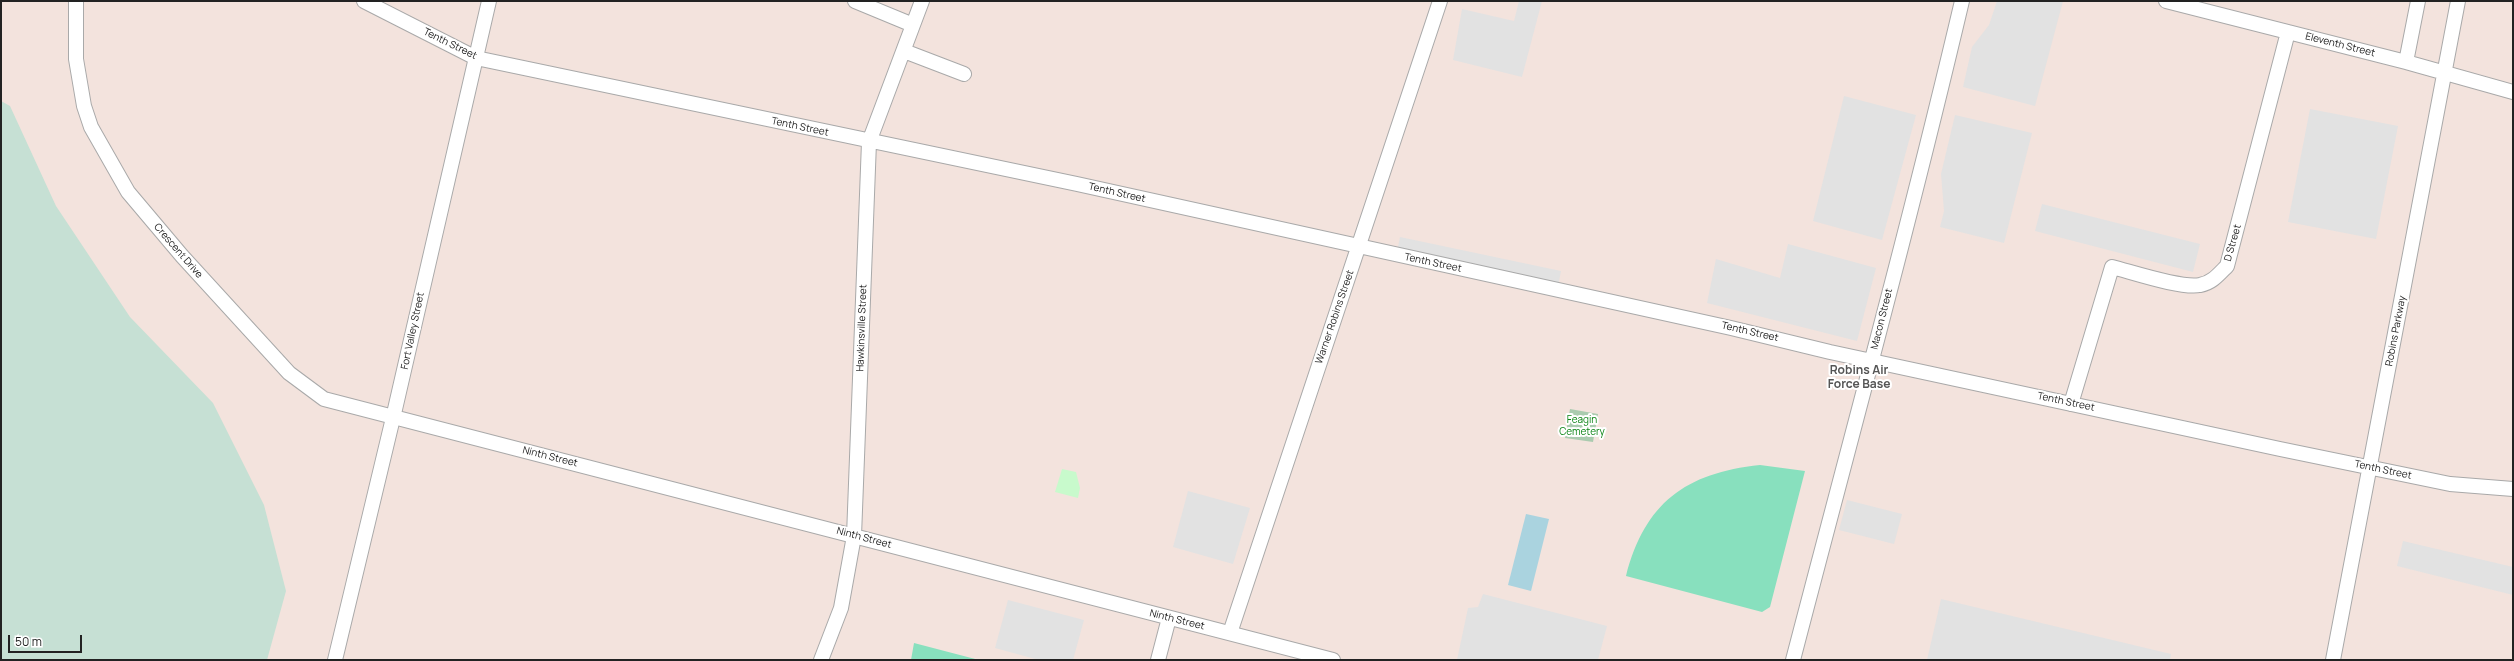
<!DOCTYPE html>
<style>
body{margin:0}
#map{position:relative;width:2514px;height:661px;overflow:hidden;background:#f2efe9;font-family:Manrope,sans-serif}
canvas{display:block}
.frame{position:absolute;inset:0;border:2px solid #222;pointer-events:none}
.scale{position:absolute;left:8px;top:635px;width:74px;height:18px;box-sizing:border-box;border:2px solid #222;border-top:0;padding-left:5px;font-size:12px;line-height:14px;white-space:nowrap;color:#222;-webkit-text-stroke:3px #fff;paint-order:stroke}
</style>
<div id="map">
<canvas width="2514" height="661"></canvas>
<div class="frame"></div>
<div class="scale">50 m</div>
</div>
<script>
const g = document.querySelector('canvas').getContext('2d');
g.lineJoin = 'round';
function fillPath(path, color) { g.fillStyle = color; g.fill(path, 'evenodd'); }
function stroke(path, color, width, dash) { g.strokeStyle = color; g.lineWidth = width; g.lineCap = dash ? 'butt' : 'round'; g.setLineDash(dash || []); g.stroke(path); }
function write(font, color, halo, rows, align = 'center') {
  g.font = font + ' Manrope,sans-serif'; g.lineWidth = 4; g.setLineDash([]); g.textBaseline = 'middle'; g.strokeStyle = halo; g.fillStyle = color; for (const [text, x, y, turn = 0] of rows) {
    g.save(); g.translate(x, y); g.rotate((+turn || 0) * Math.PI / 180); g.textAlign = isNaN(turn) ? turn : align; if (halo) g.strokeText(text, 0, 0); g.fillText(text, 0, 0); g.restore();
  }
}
fillPath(new Path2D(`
 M1 1H2513V660H1Z`), '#f3e3dd');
fillPath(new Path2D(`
 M1 101 10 106 56 206 130 317 213 403 264 505 286 591 267 660H1Z`), '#c6e0d4');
fillPath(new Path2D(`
 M1570 409 1598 414 1593 442 1565 438Z`), '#aacbaf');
fillPath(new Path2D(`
 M1062 469 1076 472 1080 488 1078 498 1055 492Z`), '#c8facc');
fillPath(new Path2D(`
 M1760 465 1805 471 1770 607 1762 612 1626 576C1645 503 1685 473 1760 465Z
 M914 643 979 660H911Z`), '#88e0be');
fillPath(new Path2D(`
 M1519 1H1542L1522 77 1453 60 1462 9 1514 21Z
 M1997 1H2063L2035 106 1963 87 1972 47 1989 25Z
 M1844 96 1916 115 1882 240 1813 221Z
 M2310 109 2398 126 2376 239 2288 222Z
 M1955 115 2032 133 2004 243 1940 227 1944 211 1941 174Z
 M2042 204 2200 244 2193 272 2035 231Z
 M1400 237 1561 271 1558 286 1397 252Z
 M1788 244 1876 268 1857 341 1707 303 1716 259 1780 278Z
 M1188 491 1250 508 1233 564 1173 547Z
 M1847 500 1902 514 1894 544 1839 530Z
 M2403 541 2513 567V595L2397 566Z
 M1483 594 1607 626 1598 660H1457L1468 608 1478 607Z
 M1941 599 2171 654 2170 660H1927Z
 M1008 600 1084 620 1073 660H1039L995 648Z`), '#e2e2e2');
fillPath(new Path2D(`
 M1526 514 1549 519 1531 591 1508 585Z`), '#aad3df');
const minor = new Path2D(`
 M76 1V59L84 106 91 127 128 192 182 256 289 373 324 399 1333 660
 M364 1 476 58 1077 184 1731 328 1830 352 2280 449 2450 484 2513 489
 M855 1 913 25
 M2166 1 2406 62 2513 92
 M904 51 964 74
 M2406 62 2418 1
 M2071 404 2112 267C2132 272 2182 289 2200 285 2212 283 2219 274 2227 266L2288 32
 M1230 633 1440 1
 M335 660 393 418 489 1
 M821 660 841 608 854 536 869 142 922 1
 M1158 660 1169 618
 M1793 660C1850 441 1910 222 1962 1
 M2333 660 2458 1`);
stroke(minor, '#a9a9a9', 16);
stroke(minor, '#fff', 14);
write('10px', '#222', '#fff', [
 ["Tenth Street",450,44,26],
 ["Eleventh Street",2340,45,14],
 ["Tenth Street",800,127,12],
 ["Tenth Street",1117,193,13],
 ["D Street",2233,243,-74],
 ["Crescent Drive",178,251,49],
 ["Tenth Street",1433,263,12],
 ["Warner Robins Street",1335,317,-71],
 ["Macon Street",1882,319,-76],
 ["Hawkinsville Street",862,328,-88],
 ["Fort Valley Street",413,331,-78],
 ["Robins Parkway",2396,331,-79],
 ["Tenth Street",1750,332,13],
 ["Tenth Street",2066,402,12],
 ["Ninth Street",550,457,14],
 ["Tenth Street",2383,470,12],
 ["Ninth Street",864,538,15],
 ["Ninth Street",1177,620,14]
]);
write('10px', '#0c8416', '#fff', [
 ["Feagin",1582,420],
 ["Cemetery",1582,432]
]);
write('bold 12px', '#555', '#fff', [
 ["Robins Air",1859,371],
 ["Force Base",1859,385]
]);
</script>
